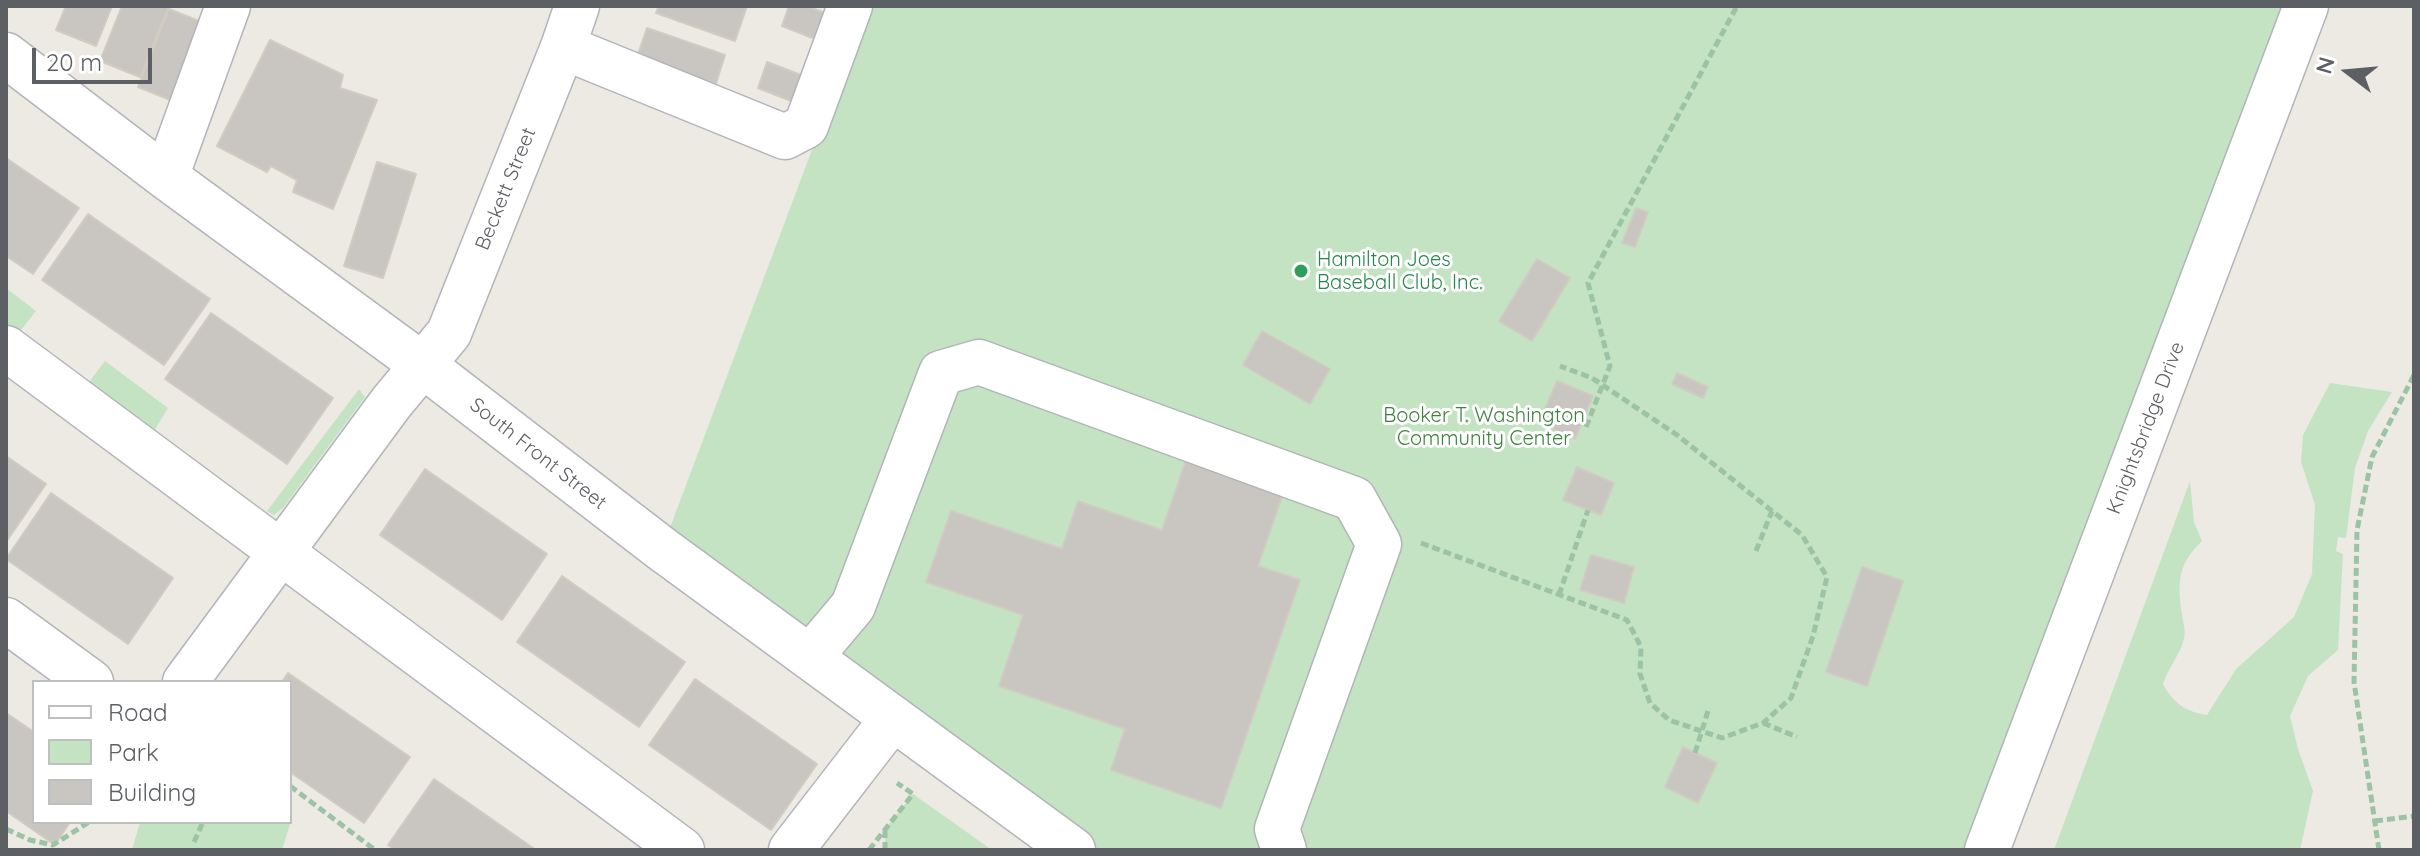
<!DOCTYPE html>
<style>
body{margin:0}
#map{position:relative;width:2420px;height:856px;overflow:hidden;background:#edeae4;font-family:Quicksand,sans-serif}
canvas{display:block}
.frame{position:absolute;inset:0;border:8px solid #5c5f63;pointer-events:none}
.legend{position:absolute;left:32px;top:680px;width:260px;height:144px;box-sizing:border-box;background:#fff;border:2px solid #bebfc1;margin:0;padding:10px 14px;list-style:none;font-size:24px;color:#5c5f63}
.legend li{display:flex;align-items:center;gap:16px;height:40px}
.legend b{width:40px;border:2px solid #bebfc1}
.north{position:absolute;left:2308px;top:32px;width:80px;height:80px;-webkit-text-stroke:6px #fff;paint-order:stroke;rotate:286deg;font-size:22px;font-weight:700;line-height:32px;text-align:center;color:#5c5f63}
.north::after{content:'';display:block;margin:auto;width:28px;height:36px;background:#5c5f63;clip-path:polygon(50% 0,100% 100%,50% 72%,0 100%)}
.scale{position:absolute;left:32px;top:48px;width:120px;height:36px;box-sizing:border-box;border:4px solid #5c5f63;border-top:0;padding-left:10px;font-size:24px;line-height:28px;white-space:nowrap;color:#5c5f63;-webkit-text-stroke:6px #fff;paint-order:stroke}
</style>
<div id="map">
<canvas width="2420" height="856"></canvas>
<div class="frame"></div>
<ul class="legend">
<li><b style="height:10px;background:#fff"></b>Road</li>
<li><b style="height:22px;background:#c4e3c2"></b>Park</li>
<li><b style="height:22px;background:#c9c5c0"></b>Building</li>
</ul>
<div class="north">N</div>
<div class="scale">20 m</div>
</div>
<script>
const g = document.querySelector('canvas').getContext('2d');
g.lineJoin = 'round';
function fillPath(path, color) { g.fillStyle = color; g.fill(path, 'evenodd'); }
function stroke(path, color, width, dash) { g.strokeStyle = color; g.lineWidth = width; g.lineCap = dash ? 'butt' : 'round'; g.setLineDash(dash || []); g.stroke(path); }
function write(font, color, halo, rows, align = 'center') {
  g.font = font + ' Quicksand,sans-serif'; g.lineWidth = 6; g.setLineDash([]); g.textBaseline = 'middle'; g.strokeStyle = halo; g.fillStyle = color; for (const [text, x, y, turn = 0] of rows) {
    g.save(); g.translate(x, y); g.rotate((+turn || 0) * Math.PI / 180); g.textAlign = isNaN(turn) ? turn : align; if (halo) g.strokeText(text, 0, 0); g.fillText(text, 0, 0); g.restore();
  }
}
fillPath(new Path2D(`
 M866 6H2306L1984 850H1073L662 549Z
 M6 288 36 311 17 335 6 333Z
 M105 361 168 408 153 433 86 386Z
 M2330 383 2392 392 2368 431 2355 468 2346 538 2338 537 2336 551 2343 554 2338 650 2308 676 2290 716 2298 749 2313 791 2300 850H2054L2190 481 2194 522 2202 541C2178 564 2177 582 2182 614 2183 622 2186 631 2184 639 2180 655 2168 668 2163 684 2173 703 2186 712 2207 715L2236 669 2294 617 2312 574 2315 505 2301 462 2303 435Z
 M359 389 365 397 283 508 274 515 267 511Z
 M913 794 992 850H885V829Z
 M291 821 282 850H132L140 822Z`), '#c4e3c2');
const building = new Path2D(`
 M66 6H112L96 46 56 30Z
 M122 6H169L140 77 100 61Z
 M659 6H747L735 41 656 13Z
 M789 6H806L825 13 815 39 782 26Z
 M169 9 209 25 178 103 138 87Z
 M647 28 725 55 712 96 633 69Z
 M270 40 343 75 340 88 377 100 333 209 293 192 297 180 271 166 267 172 217 146Z
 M767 62 801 75 791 101 758 88Z
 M6 158 79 208 33 274 6 256Z
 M377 162 416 174 383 278 344 266Z
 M1636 208 1648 212 1635 247 1622 243Z
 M88 214 210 299 164 365 42 280Z
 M1537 259 1570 278 1532 341 1499 321Z
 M211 313 333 398 287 464 165 379Z
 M1262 331 1330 369 1310 404 1243 365Z
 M1677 373 1708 387 1703 398 1672 384Z
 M1557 381 1593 396 1575 439 1539 423Z
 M6 456 46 484 6 542Z
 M1186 460 1283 494 1258 566 1300 580 1221 808 1111 770 1125 729 999 686 1023 615 926 582 951 511 1062 549 1078 501 1162 530Z
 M1577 467 1614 483 1601 515 1563 500Z
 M425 469 547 554 502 620 380 535Z
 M51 493 173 578 128 644 6 559Z
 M1591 555 1634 567 1624 603 1580 590Z
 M1862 567 1903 581 1867 686 1826 672Z
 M562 576 685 662 639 727 517 642Z
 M288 673 410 757 364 823 290 772V682H282Z
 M695 679 817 764 771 830 649 745Z
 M6 713 34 732V822H70L55 845 6 811Z
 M1683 747 1717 763 1698 803 1665 787Z
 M434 779 536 850H395L388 845Z`);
fillPath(building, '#c9c5c0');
stroke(building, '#d1ccc2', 2);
const minor = new Path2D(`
 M563 47 785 137 806 126 850 6
 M6 55 166 177 424 366 662 549 1073 850
 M166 177 228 6
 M6 348 682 850
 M6 620 91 682
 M810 657 853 606 941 373 979 362 1354 499 1379 544 1277 829 1284 850
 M185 682 391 403 449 333 563 47 577 6
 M791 850 893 718
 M1987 850 2306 6`);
stroke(minor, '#b1b4b8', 47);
stroke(new Path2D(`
 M1586 427 1610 366 1588 283 1737 6
 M1421 543 1627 620 1641 647 1640 674 1650 703 1669 720 1722 738 1763 723 1791 698 1813 636 1827 577 1802 535 1677 435 1592 378 1560 366
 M1756 551 1772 511
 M1559 595 1588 510
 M1763 723 1797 737
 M1695 753 1708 711
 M290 786 375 850
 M2375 821 2414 816
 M6 829 30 840 53 845 89 822
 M194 842 203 822
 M869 850 913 794 897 783
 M885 850V831
 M2379 850 2354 682 2357 530 2372 457 2414 375`), '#9cc3a5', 5, [8, 4]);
stroke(minor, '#fff', 44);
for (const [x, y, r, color] of [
 [1301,271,8,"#2e9e5b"]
]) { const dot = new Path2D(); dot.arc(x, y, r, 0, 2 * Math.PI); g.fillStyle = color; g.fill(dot); stroke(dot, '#fff', 3); }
write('20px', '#5c5f63', '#fff', [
 ["Beckett Street",506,189,-68],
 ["Knightsbridge Drive",2146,428,-69],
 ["South Front Street",538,454,38]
]);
write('20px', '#27864d', '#fff', [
 ["Hamilton Joes",1317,260],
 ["Baseball Club, Inc.",1317,283]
], 'left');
write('20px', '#3c823c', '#fff', [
 ["Booker T. Washington",1484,416],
 ["Community Center",1484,439]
]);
</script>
